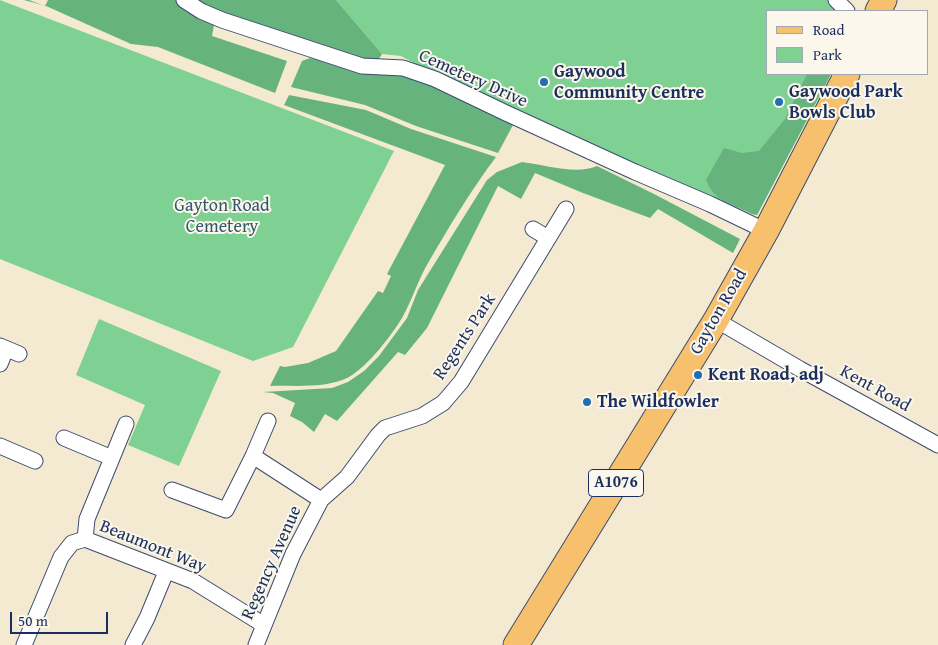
<!DOCTYPE html>
<style>
body{margin:0}
#map{position:relative;width:938px;height:645px;overflow:hidden;background:#f4e9d1;font-family:"Gentium Book Plus",serif}
canvas{display:block}
.legend{position:absolute;left:766px;top:10px;width:162px;height:65px;box-sizing:border-box;background:#fbf7ec;border:1px solid #a1a7b3;margin:0;padding:6px 9px;list-style:none;font-size:15px;color:#1b2f5e}
.legend li{display:flex;align-items:center;gap:10px;height:25px}
.legend b{width:25px;border:1px solid #a1a7b3}
.scale{position:absolute;left:10px;top:612px;width:98px;height:22px;box-sizing:border-box;border:2px solid #1b2f5e;border-top:0;padding-left:6px;font-size:15px;line-height:18px;white-space:nowrap;color:#1b2f5e;-webkit-text-stroke:4px #fbf7ec;paint-order:stroke}
</style>
<div id="map">
<canvas width="938" height="645"></canvas>
<ul class="legend">
<li><b style="height:6px;background:#f7c06c"></b>Road</li>
<li><b style="height:14px;background:#7ed193"></b>Park</li>
</ul>
<div class="scale">50 m</div>
</div>
<script>
const g = document.querySelector('canvas').getContext('2d');
g.lineJoin = 'round';
function fillPath(path, color) { g.fillStyle = color; g.fill(path, 'evenodd'); }
function stroke(path, color, width, dash) { g.strokeStyle = color; g.lineWidth = width; g.lineCap = dash ? 'butt' : 'round'; g.setLineDash(dash || []); g.stroke(path); }
function write(font, color, halo, rows, align = 'center') {
  g.font = font + ' "Gentium Book Plus",serif'; g.lineWidth = 4; g.setLineDash([]); g.textBaseline = 'middle'; g.strokeStyle = halo; g.fillStyle = color; for (const [text, x, y, turn = 0] of rows) {
    g.save(); g.translate(x, y); g.rotate((+turn || 0) * Math.PI / 180); g.textAlign = isNaN(turn) ? turn : align; if (halo) g.strokeText(text, 0, 0); g.fillText(text, 0, 0); g.restore();
  }
}
fillPath(new Path2D(`
 M0 0 394 151 293 347 253 361 0 259Z
 M336 0H828L837 11H767V74H831L757 215 752 214 720 200 644 172 440 77 401 56 382 54Z
 M99 319 221 371 179 466 128 445 145 405 76 375Z`), '#7ed193');
fillPath(new Path2D(`
 M24 0H29L45 6 48 0H179L215 20 212 36 287 61 275 93 158 47 131 44 46 6Z
 M188 0H336L382 54 377 62H363Z
 M310 58 399 73 434 82 513 125 498 153 416 126 365 105 291 87 302 61Z
 M807 74H831L759 211 757 215 752 214C732 203 715 203 706 180L724 148 742 153 759 151 785 119Z
 M289 95 366 110 411 129 496 157C471 190 449 227 428 263 418 280 412 300 402 318 391 336 368 366 349 377 326 389 295 385 270 386L280 366 285 367 308 363 336 351 378 291 383 293 391 276 387 274 445 165 284 105Z
 M522 162C545 165 577 175 597 166L654 194 740 239 733 253 658 209 650 218 583 193 535 173 521 199 498 186 427 328 405 355 398 352 337 421 325 414 314 432 302 422 290 416 295 403 273 393 263 392 332 388 348 382 364 371 379 356 407 318 418 290 487 180 497 172Z`), '#66b37d');
const street = new Path2D(`
 M184 0 201 11 222 20 362 66 403 68 435 79 506 113 635 172 710 204 766 231
 M836 0 847 11
 M533 229 548 238
 M716 320 800 369 938 445
 M0 346 19 354
 M0 364 6 349
 M64 438 112 458
 M0 446 35 461
 M253 456 321 500
 M172 490 226 510 253 456 268 421
 M85 539 87 519 126 424
 M24 645 61 557 72 543 85 539 193 581 264 625
 M133 645 147 618 166 572
 M256 645 293 554 321 500 347 477 378 435 385 428 422 416 443 403 461 382 566 209`);
const primary = new Path2D(`
 M878 11 884 0
 M516 645 716 320 766 231 847 74`);
stroke(street, '#3c4b6f', 17);
stroke(primary, '#3c4b6f', 27);
stroke(street, '#fff', 15);
stroke(primary, '#f7c06c', 25);
for (const [x, y, r, color] of [
 [544,82,5,"#1f6fb2"],
 [779,102,5,"#1f6fb2"],
 [698,375,5,"#1f6fb2"],
 [587,402,5,"#1f6fb2"]
]) { const dot = new Path2D(); dot.arc(x, y, r, 0, 2 * Math.PI); g.fillStyle = color; g.fill(dot); stroke(dot, '#fbf7ec', 2); }
for (const [x, y, w] of [
 [616,483,55]
]) { const box = new Path2D(); box.roundRect(x - w / 2, y - 13.5, w, 27, 4); g.fillStyle = '#fbf7ec'; g.fill(box); stroke(box, '#1b2f5e', 1); }
write('bold 16px', '#1b2f5e', null, [
 ["A1076",616,483]
]);
write('bold 18px', '#1b2f5e', '#fbf7ec', [
 ["Gaywood",554,72],
 ["Community Centre",554,93],
 ["Gaywood Park",789,92],
 ["Bowls Club",789,113],
 ["Kent Road, adj",708,375],
 ["The Wildfowler",597,402]
], 'left');
write('18px', '#1b2f5e', '#fbf7ec', [
 ["Cemetery Drive",473,79,24],
 ["Gayton Road",719,312,-60],
 ["Regents Park",465,337,-57],
 ["Kent Road",875,389,29],
 ["Beaumont Way",153,547,22],
 ["Regency Avenue",272,563,-66]
]);
write('18px', '#34586b', '#fbf7ec', [
 ["Gayton Road",222,206],
 ["Cemetery",222,227]
]);
</script>
